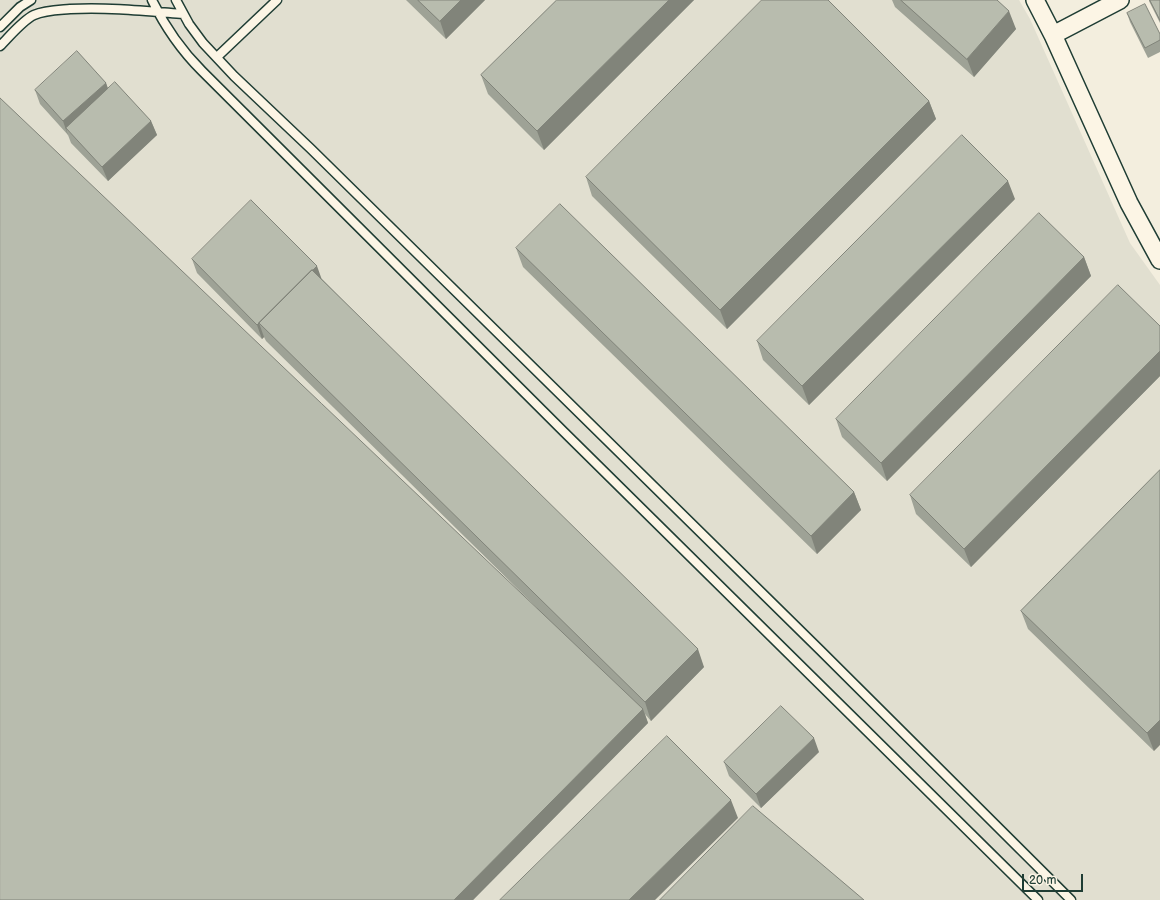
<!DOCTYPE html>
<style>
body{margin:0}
#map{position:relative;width:1160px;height:900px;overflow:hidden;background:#f3eede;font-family:"Balsamiq Sans",sans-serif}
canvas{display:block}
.scale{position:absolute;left:1022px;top:874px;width:61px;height:18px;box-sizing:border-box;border:2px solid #1f3d34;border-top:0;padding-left:5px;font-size:12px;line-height:14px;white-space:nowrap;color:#1f3d34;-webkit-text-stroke:3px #fcf5e5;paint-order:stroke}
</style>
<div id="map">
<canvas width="1160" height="900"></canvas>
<div class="scale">20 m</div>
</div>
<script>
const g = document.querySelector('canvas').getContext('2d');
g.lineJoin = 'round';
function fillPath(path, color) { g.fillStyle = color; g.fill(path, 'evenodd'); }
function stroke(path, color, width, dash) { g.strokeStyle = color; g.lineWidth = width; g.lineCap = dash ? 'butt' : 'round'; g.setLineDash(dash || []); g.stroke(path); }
fillPath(new Path2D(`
 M0 0H1019L1030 19 1130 243 1160 285V900H0Z`), '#e1dfd0');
const lane = new Path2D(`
 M152 0C165 27 181 50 202 71L564 432 1038 900
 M176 0 189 24 203 43 234 76 311 149 820 650 1071 900
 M0 27 20 7 31 0
 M0 46C9 37 23 20 34 15 45 10 58 10 70 9 108 7 146 11 183 14
 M217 57 277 0`);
const street = new Path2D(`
 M1035 0 1053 35 1129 203 1160 260
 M1053 35 1120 0`);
stroke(lane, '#1f3d34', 11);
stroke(street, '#1f3d34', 20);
stroke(lane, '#fcf5e5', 8);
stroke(street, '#fcf5e5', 17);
fillPath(new Path2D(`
 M406 0H485L446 39Z
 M557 0H694L544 150 488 94 481 75Z
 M892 0H997L1016 29 974 77 895 7Z
 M1149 0H1160V23L1149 1Z
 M1127 13 1160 34V52L1148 58 1130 22Z
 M106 83 108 89 151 121 157 135 108 181 71 143 68 135 40 104 35 90Z
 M929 101 936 119 727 329 592 196 586 177Z
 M1015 199 809 405 763 360 757 341Z
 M516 248 854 492 861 510 817 554 523 267Z
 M1084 257 1091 276 887 481 842 437 836 419Z
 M192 259 322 279 704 667 651 721 645 714 648 723 473 900H0L537 608 266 341 264 337 262 339 197 273Z
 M1160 326V376L971 567 916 514 910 495Z
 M1160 470 1154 751 1028 629 1021 611Z
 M819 752 761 808 729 776 724 762Z`), '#9ea296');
fillPath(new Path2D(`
 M461 0H485L446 39 440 21Z
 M669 0H694L544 150 537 131Z
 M1009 11 1016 29 974 77 967 59Z
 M106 83 111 97 66 128 68 136 63 121Z
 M929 101 936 119 727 329 720 310Z
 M151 121 157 135 108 181 102 167Z
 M1008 181 1015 199 809 405 802 386Z
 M1084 257 1091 276 887 481 881 463Z
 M317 266 322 280 259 323 264 337 262 339 257 325Z
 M1160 351V376L971 567 964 549Z
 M854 492 861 510 817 554 811 536Z
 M698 649 704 667 651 721 645 702Z
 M643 709 648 723 473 900H454Z
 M1160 720V745L1154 751 1147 733Z
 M814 738 819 752 761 808 756 794Z
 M731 800 738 818 655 900H629Z`), '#81847a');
const building = new Path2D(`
 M418 0H461L440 21Z
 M557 0H669L537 131 481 75Z
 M762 0H828L929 101 720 310 586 177Z
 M901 0H997L1009 11 967 59Z
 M1150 0H1160V20Z
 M1145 4 1160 34V40L1145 48 1127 13Z
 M77 51 106 83 63 121 35 90Z
 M115 82 151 121 102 167 66 128Z
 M0 98 643 709 454 900H0Z
 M962 135 1008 181 802 386 757 341Z
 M251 200 317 266 313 270H312L257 325 192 259Z
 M560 204 854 492 811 536 516 248Z
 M1039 213 1084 257 881 463 836 419Z
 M312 270 698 649 645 702 259 323Z
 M1118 285 1160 326V351L964 549 910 495Z
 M1160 470V720L1147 733 1021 611Z
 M781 706 814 738 756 794 724 762Z
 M667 736 731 800 629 900H500Z
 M753 806 864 900H660Z`);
fillPath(building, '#b8bcae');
stroke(building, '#81847a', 1);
</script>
